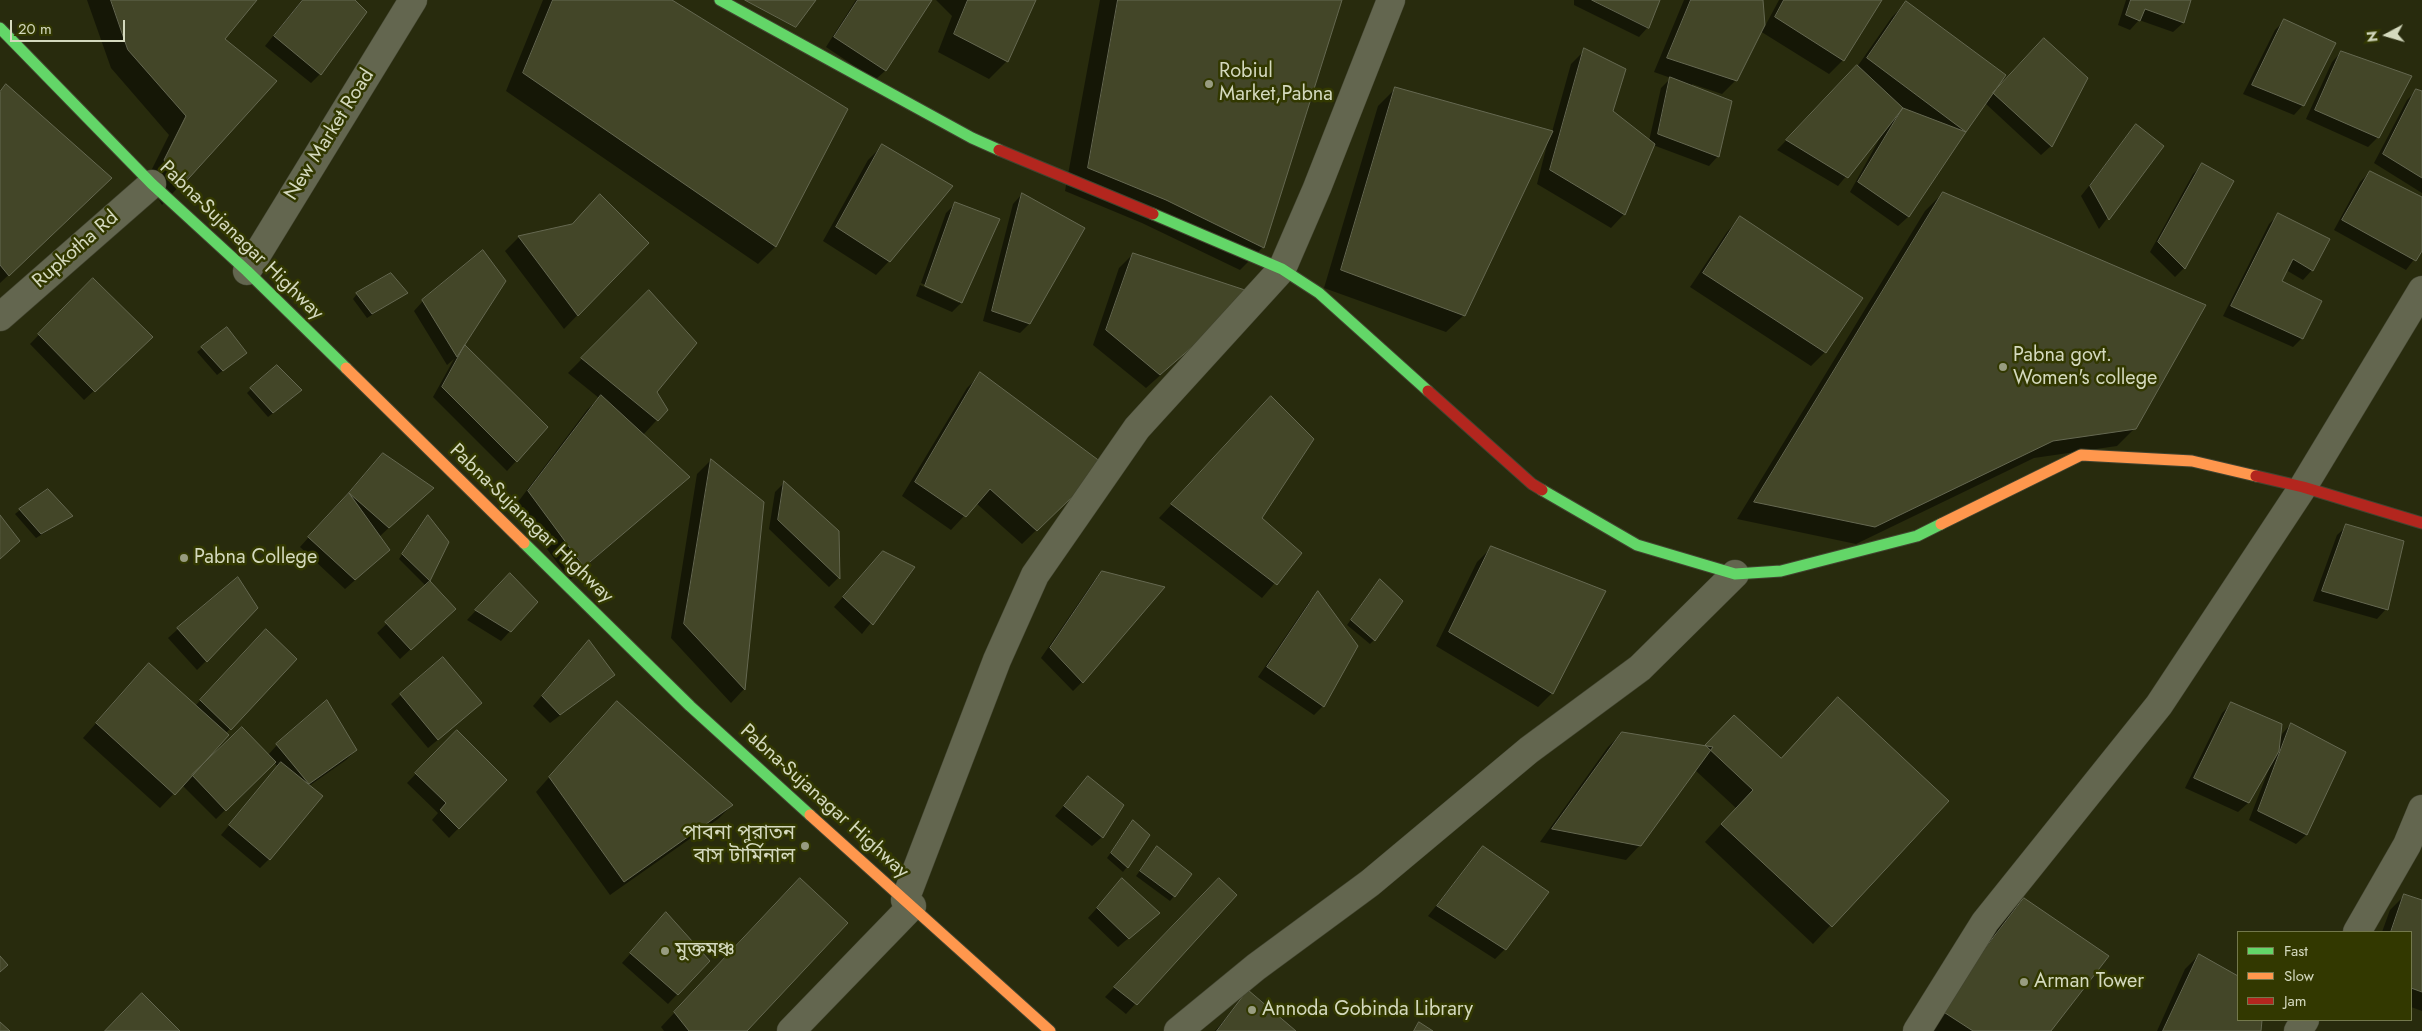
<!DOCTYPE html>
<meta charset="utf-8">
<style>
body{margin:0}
#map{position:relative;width:2422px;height:1031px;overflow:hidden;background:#282b0d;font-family:Jost,sans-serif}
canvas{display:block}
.legend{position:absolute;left:2237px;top:931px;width:175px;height:90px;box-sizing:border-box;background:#323800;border:1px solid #73784c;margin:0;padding:6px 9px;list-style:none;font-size:15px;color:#d4d9be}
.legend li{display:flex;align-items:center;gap:10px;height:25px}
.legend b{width:25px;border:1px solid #73784c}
.north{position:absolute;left:2362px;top:10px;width:50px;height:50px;-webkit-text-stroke:4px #323800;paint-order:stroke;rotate:264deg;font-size:14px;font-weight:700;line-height:20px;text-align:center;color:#d4d9be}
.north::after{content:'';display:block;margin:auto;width:18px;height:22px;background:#d4d9be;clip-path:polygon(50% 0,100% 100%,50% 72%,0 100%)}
.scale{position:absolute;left:10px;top:20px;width:115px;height:22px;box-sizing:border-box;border:2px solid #d4d9be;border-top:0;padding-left:6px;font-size:15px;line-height:18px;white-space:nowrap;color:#d4d9be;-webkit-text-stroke:4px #323800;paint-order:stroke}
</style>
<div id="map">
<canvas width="2422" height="1031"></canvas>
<ul class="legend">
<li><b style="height:6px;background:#63d668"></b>Fast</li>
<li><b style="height:6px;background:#ff974d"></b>Slow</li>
<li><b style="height:6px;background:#b3261e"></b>Jam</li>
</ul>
<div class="north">N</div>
<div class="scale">20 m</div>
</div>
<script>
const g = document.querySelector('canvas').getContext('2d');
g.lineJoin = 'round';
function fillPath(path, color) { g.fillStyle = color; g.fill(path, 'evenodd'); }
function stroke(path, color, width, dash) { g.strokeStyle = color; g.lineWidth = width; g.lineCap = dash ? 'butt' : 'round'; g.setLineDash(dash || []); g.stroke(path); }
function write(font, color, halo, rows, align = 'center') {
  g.font = font + ' Jost,"Noto Sans Bengali",sans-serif'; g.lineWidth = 5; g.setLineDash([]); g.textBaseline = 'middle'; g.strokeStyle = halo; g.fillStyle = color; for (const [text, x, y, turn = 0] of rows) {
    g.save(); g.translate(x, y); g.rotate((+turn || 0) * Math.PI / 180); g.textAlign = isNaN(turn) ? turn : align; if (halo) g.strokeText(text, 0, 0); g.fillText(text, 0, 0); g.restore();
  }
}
fillPath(new Path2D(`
 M87 0H255L223 39 275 81 162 205 147 179 169 135 111 68Z
 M302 0H353L320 74 311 83 265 46Z
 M543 0H670L846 109 775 247 758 264 506 91Z
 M856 0H930L885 71 875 80 826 47Z
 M936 0H1034L1007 61 989 79 938 52 952 16Z
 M1100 0H1341L1263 247 1240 270 1142 223 1065 191Z
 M1574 0H1659L1648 27 1639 37 1574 5Z
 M1684 0H1762L1764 28 1779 0H1881L1843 60 1829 74 1760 31 1736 80 1722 94 1692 84 1718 156 1709 166 1653 145 1624 214 1611 228 1537 184 1549 137 1464 315 1446 332 1324 288 1378 106 1396 88 1552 132 1571 64 1585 50 1612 111 1649 141 1661 88 1671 78 1654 72Z
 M2126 0H2189L2183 23 2173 32 2139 20 2130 30 2118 25Z
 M1906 3 1994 93 2086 78 2051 146 2041 155 1985 103 1908 217 1898 226 1850 192 1885 129 1838 186 1777 150 1857 67 1892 17Z
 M2284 21 2303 105 2294 115 2243 94 2275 30Z
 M2341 52 2378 137 2368 147 2306 119 2332 62Z
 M2417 90 2422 93V193L2374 163 2407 100Z
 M0 92 97 192 0 283Z
 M2136 126 2163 146 2099 229 2081 196Z
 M882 146 889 261 876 275 823 241 868 160Z
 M2202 165 2232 181 2184 268 2175 277 2150 252 2193 174Z
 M2370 172 2422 199V249L2406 270 2334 230 2360 182Z
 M1943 193 2135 428 2117 446 2034 458 1856 544 1737 519 1925 211Z
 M1022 194 1029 324 1020 333 983 321 1013 204Z
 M955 204 998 219 961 303 952 312 916 296 920 285 959 303V300L921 283 946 213Z
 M2278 215 2312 270 2303 280 2286 270 2280 281 2302 338 2293 347 2223 316 2269 224Z
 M1740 218 1825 352 1811 366 1690 287 1727 232Z
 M572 225 647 243 564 329 505 251 519 237Z
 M1133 254 1238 306 1146 388 1093 345 1119 268Z
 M93 279 142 346 84 400 30 344Z
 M649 291 656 392 666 410 643 435 688 477 570 580 515 506 587 410 599 398 568 373Z
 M406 293 367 318 353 299 357 294Z
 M423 301 464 345 547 427 507 471 433 397 454 359 447 365 414 311Z
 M202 348 245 353 217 375 197 352Z
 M981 374 1103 465 1022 544 976 503 951 530 902 496 967 388Z
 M251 389 296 395 268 417 247 393Z
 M1257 412 1260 519 1300 553 1262 598 1159 518Z
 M711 460 763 503 744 689 731 703 671 638 697 474Z
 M374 464 422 497 379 537V559L345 589 300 547Z
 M784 483 838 532V578L829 587 769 529 775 492Z
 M20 510 72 516 36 538 15 514Z
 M424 521 448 542 429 581 454 609 400 659 377 633 426 586 399 559Z
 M2347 526 2386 609 2377 619 2313 601 2337 535Z
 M1491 548 1552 693 1538 707 1436 646 1477 562Z
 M874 562 914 568 862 634 834 607Z
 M1102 572 1082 682 1073 691 1041 658 1093 582Z
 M501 584 510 631 501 641 467 620Z
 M1376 585 1374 640 1370 644 1347 625Z
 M1318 593 1323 706 1314 715 1258 677 1309 602Z
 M178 629 206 661 197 670 168 638Z
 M257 641 296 659 225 734 194 772 268 755 277 745 356 750 346 760 309 786 269 859 260 868 221 835 278 767 274 762 216 819 182 785 160 808 83 738 136 678 195 706Z
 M580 651 613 675 550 723 533 706Z
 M401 695 471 712 428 748 391 704Z
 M2231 704 2280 740 2282 734 2291 724 2344 752 2306 835 2296 844 2249 820 2269 769 2248 803 2238 812 2185 788 2222 713Z
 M604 716 732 805 718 819 610 895 536 792Z
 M457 732 505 780 449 838 432 820 438 813 407 783Z
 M1622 733 1705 746 1716 734 1780 760 1947 801 1813 944 1705 842 1736 808 1695 770 1640 845 1626 860 1540 842 1608 747Z
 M1088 778 1122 805 1102 837 1092 846 1055 816Z
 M1133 822 1127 867 1123 872 1107 858Z
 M1483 847 1505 949 1495 959 1428 916Z
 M1157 848 1174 896 1170 901 1136 876Z
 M1122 880 1158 913 1118 947 1088 918Z
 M1210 889 1235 895 1126 1014 1105 997Z
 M787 893 745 1031H664L661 1027Z
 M2404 896 2422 901V1011L2411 1007V932H2382L2390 910Z
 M2024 899 2050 1031H1917L1997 926Z
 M657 924 708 961 668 1004 622 963Z
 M2199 955 2238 978V1020H2261L2260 1031H2157L2185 969Z
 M1248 992 1294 1031H1215Z`), '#0007');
const building = new Path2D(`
 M111 0H257L225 39 277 81 180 188 164 160 186 116 128 50Z
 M303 0H355L367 12 321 75 274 36Z
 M553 0H672L848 109 776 247 523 73Z
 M745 0H816L796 27Z
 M858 0H932L886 71 834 37Z
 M968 0H1036L1008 62 954 34Z
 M1118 0H1342L1264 248 1166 200 1088 168Z
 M1592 0H1660L1649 28Z
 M1691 0H1763L1765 25 1737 81 1667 58Z
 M1784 0H1882L1844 61 1775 17Z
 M2131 0H2191L2184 23 2145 9 2140 21 2126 15Z
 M1906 1 2006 75 1966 132 1867 58Z
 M2284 19 2336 43 2304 106 2252 85Z
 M2044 38 2088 78 2052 147 1993 93Z
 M1584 48 1626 69 1613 111 1655 144 1625 215 1550 170Z
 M2341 51 2412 76 2379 138 2315 110Z
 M1857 65 1903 108 1848 178 1786 140Z
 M1670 77 1732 101 1719 157 1658 134Z
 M6 84 112 178 9 276 0 265V92Z
 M1395 87 1553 131 1465 316 1341 270Z
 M2416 89 2422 91V178L2383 154Z
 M1903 108 1966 132 1909 217 1858 182Z
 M2136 124 2164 146 2109 220 2090 186Z
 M882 144 953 186 890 262 836 227Z
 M2202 163 2234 181 2185 269 2158 242Z
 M2370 171 2422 197V251L2416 261 2342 220Z
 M1943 192 2206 305 2136 429 2053 441 1875 527 1754 502Z
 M1022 193 1085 228 1030 324 992 311Z
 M600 194 649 243 578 316 518 236 572 224Z
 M955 202 1000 219 962 303 925 286Z
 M2278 213 2330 239 2313 271 2293 259 2282 281 2322 301 2303 339 2231 306Z
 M1740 216 1863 298 1826 353 1703 273Z
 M483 250 506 281 457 357 422 300Z
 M1133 253 1254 293 1160 375 1106 330Z
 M391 273 408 293 372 314 356 293Z
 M93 278 153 337 95 392 38 334Z
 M649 290 697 343 657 392 668 410 658 421 581 358Z
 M227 327 247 353 223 371 201 347Z
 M465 345 548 427 517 462 442 387Z
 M277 365 302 390 273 413 250 388Z
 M980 372 1105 465 1037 531 990 489 966 517 915 482Z
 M601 395 690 477 584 567 528 491Z
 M1271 396 1314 439 1262 518 1302 553 1277 585 1171 504Z
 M383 453 434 488 389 528 349 493Z
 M711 459 764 502 745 690 684 624Z
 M784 481 839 531 840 579 778 520Z
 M48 489 73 516 41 534 19 509Z
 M349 493 390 550 355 580 308 537Z
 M0 515 20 541 0 559Z
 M428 515 449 542 430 581 402 554Z
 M2346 524 2404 541 2388 610 2322 591Z
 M1491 546 1606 591 1553 694 1449 632Z
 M883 551 915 567 873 625 843 597Z
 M1102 571 1165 587 1083 683 1050 648Z
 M510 573 538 602 511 632 475 610Z
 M238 577 258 608 207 662 177 628Z
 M1380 579 1403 601 1375 641 1351 620Z
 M430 581 456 609 411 650 385 622Z
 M1318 591 1358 646 1324 707 1267 667Z
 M266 629 297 659 231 730 200 700Z
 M589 640 615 675 560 715 542 696Z
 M443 657 482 703 438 740 400 694Z
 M149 663 229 735 175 795 96 723Z
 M1838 697 1949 801 1832 927 1721 824 1753 790 1705 745 1734 715 1781 758Z
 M327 700 357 750 309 784 276 744Z
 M617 701 733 805 624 882 549 777Z
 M2231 702 2282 724 2279 751 2249 803 2194 778Z
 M2291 723 2346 752 2307 835 2258 811Z
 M242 727 276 762 226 811 192 775Z
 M457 730 507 780 459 829 440 810 446 803 415 773Z
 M1622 732 1713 747 1641 846 1552 829Z
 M281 762 323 796 270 860 229 825Z
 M1088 776 1124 805 1103 838 1064 806Z
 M1133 820 1150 835 1128 868 1111 853Z
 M1157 846 1192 874 1175 897 1140 871Z
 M1483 846 1549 892 1506 950 1437 906Z
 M800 878 848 923 747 1031H689L674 1012Z
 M1122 878 1160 913 1129 939 1097 908Z
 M1219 878 1237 895 1137 1005 1114 987Z
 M2404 894 2422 900V992L2411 988V932H2391Z
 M2024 898 2109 956 2051 1031H1973L1939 1009Z
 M666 912 710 961 678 995 630 953Z
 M2199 954 2238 976V1020H2262L2261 1031H2163Z
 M0 956 8 965 0 972Z
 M1248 990 1296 1031H1217Z
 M142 993 180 1031H105Z
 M0 1022 10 1031H0Z
 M1419 1022 1433 1031H1414Z`);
fillPath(building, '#434628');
stroke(building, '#656851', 1);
const street = new Path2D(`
 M247 271 413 0
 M0 317 152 184
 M905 900 997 660 1035 575 1137 428 1282 269 1317 188 1391 0
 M2357 932 2407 845 2422 809
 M791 1031 912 906
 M1178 1031 1256 967 1370 883 1529 750 1640 668 1735 574
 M1917 1031 1985 922 2159 705 2303 487 2422 290
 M2298 1031 2305 1020`);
const fast = new Path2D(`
 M720 0 972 138 999 150
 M0 28 152 184 247 271 346 368
 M1153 214 1282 269 1319 293 1428 391
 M1542 490 1637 545 1735 574 1781 571 1917 536 1941 524
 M524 543 690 706 810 815`);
const slow = new Path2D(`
 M346 368 524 543
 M1941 524 2081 455 2192 461 2256 476
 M810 815 1050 1031`);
const jam = new Path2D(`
 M999 150 1153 214
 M1428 391 1532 484 1542 490
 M2256 476 2303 487 2422 523`);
stroke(street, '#424430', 29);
stroke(fast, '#424430', 13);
stroke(slow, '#424430', 13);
stroke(jam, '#424430', 13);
stroke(street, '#63664f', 28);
stroke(fast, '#63d668', 11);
stroke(slow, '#ff974d', 11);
stroke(jam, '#b3261e', 11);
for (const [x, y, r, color] of [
 [1209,84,5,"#989c80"],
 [2003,367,5,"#989c80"],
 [184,558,5,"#989c80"],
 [805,846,5,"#989c80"],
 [665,951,5,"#989c80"],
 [2024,982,5,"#989c80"],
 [1252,1010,5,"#989c80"]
]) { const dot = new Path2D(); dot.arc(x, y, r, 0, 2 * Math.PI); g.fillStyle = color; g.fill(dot); stroke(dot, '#323800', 2); }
write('20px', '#d4d9be', '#323800', [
 ["Robiul",1219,72],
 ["Market,Pabna",1219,95],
 ["Pabna govt.",2013,356],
 ["Women's college",2013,379],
 ["Pabna College",194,558],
 ["পাবনা পুরাতন",795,834,"right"],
 ["বাস টার্মিনাল",795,857,"right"],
 ["মুক্তমঞ্চ",675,951],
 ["Arman Tower",2034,982],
 ["Annoda Gobinda Library",1262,1010]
], 'left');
write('20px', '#d4d9be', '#323800', [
 ["New Market Road",330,135,-58],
 ["Pabna-Sujanagar Highway",241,241,44],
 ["Rupkotha Rd",76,250,-41],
 ["Pabna-Sujanagar Highway",531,524,44],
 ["Pabna-Sujanagar Highway",824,802,42]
]);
</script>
